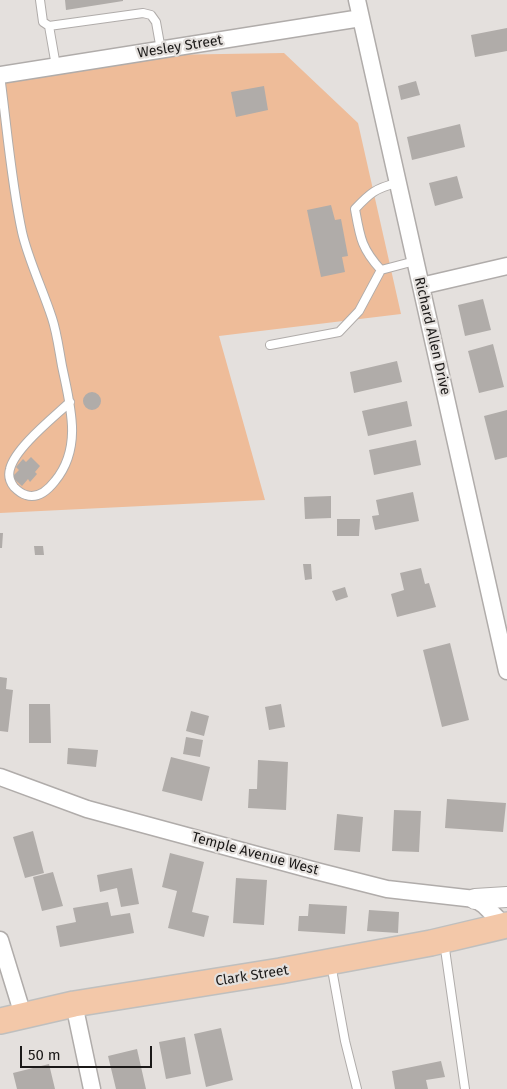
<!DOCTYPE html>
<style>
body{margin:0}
#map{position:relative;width:507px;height:1089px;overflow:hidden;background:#e4e0dd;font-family:"Fira Sans",sans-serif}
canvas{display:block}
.scale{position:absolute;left:20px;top:1046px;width:132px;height:22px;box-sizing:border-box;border:2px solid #1b1918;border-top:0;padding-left:6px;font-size:15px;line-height:18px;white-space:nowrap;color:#1b1918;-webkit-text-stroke:4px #e4e0dd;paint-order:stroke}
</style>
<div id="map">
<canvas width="507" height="1089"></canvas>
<div class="scale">50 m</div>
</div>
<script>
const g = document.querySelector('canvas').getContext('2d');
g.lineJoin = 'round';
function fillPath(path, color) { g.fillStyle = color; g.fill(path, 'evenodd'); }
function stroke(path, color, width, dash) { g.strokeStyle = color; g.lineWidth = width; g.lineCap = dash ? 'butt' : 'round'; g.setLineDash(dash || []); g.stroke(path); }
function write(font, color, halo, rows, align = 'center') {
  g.font = font + ' "Fira Sans",sans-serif'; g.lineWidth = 4.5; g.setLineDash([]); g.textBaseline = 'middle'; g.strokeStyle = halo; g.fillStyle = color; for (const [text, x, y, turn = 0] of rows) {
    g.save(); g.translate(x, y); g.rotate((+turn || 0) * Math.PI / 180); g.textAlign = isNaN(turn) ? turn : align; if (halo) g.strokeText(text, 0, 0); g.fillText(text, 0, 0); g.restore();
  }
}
fillPath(new Path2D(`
 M284 53 358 123 401 314 219 336 265 500 0 513V76L161 55Z`), '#eebc99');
fillPath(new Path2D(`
 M65 0H123V1L66 10Z
 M507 28V51L475 57 471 35Z
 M416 81 420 95 401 100 398 86Z
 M264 86 268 110 236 117 231 92Z
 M460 124 465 147 412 160 407 137Z
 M457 176 463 198 435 206 429 183Z
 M331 205 335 220 341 219 348 256 342 257 345 272 321 277 307 210Z
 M483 299 491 330 465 336 458 305Z
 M493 344 504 387 479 393 468 351Z
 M397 361 402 382 354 393 350 372Z
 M83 401a9 9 0 1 1 18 0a9 9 0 1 1-18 0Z
 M407 401 412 426 368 436 362 411Z
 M507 410V457L495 460 484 416Z
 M416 440 421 465 374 475 369 450Z
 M31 457 40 466 35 472 37 474 30 482 28 479 22 486 12 477 19 470 16 467 23 459 26 462Z
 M413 492 419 521 375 530 372 516 379 515 376 500Z
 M331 496V518L305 519 304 497Z
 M337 519H360L359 536H337Z
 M0 533H3L2 548H0Z
 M34 546H43L44 555H35Z
 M303 564H311L312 579 305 580Z
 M421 568 425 584 429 583 436 607 397 617 391 594 404 590 400 573Z
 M345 587 348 597 336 601 332 591Z
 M450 643 469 720 442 727 423 650Z
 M0 677 7 678 6 689 13 690 8 732 0 731Z
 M29 704H50L51 743H29Z
 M281 704 285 727 269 730 265 707Z
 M191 711 209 716 204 736 186 731Z
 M186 737 203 740 200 757 183 754Z
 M68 748 98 750 96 767 67 764Z
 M171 757 210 767 202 801 162 791Z
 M258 760 288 762 286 810 248 808 249 789H257Z
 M447 799 506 803 503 832 445 828Z
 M394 810 421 811 419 852 392 851Z
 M337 814 363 817 360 852 334 850Z
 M33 831 44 873 25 878 13 837Z
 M170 853 204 862 192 912 209 916 204 937 168 928 177 891 162 887Z
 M132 868 139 904 121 907 117 888 100 892 97 875Z
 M53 872 63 906 42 911 33 877Z
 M236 878 267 880 264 925 233 923Z
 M108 902 111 916 130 913 134 933 60 947 56 926 76 922 73 908Z
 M309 904 347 906 345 934 298 931 299 916H308Z
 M369 910 399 912 398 933 367 931Z
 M221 1028 233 1080 206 1087 194 1034Z
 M185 1037 191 1074 166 1079 159 1042Z
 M137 1049 146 1089H116L108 1056Z
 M441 1061 445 1077 426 1080 428 1089H395L392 1071Z
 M49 1064 55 1089H17L13 1073Z`), '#b0aca9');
const service = new Path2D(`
 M40 0 43 22 49 26 56 66
 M49 26 143 13 151 15 156 22 161 50
 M0 75C7 127 11 181 22 232 28 259 43 290 52 318 57 333 59 350 62 366 70 405 83 447 55 481 48 490 38 499 26 495 22 494 17 490 14 487 10 482 8 476 10 469 15 448 53 418 70 402
 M381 270C361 248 360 237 355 209 370 193 376 188 397 183
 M270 345 339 332 359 311 381 270 415 261
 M444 942 465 1089
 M331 964 345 1041 357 1089`);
const minor = new Path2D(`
 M357 0 507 671
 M0 75 361 18
 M421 286 507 266
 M0 777 87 809 316 871 387 889 475 899 484 905 504 925
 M0 940 23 1015
 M74 1004 92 1089`);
const tertiary = new Path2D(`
 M475 899 507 897`);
const primary = new Path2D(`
 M0 1021 74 1004 280 971 431 943 507 925`);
stroke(service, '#b0acaa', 10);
stroke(minor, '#b0acaa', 19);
stroke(tertiary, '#b0acaa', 22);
stroke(primary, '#bfbfbe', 28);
stroke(service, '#fff', 8);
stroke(minor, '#fff', 16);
stroke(tertiary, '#fff', 20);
stroke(primary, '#f3c8a9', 25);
write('14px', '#1b1918', '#e4e0dd', [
 ["Wesley Street",180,47,-9],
 ["Richard Allen Drive",432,336,77],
 ["Temple Avenue West",255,854,15],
 ["Clark Street",252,976,-9]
]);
</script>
